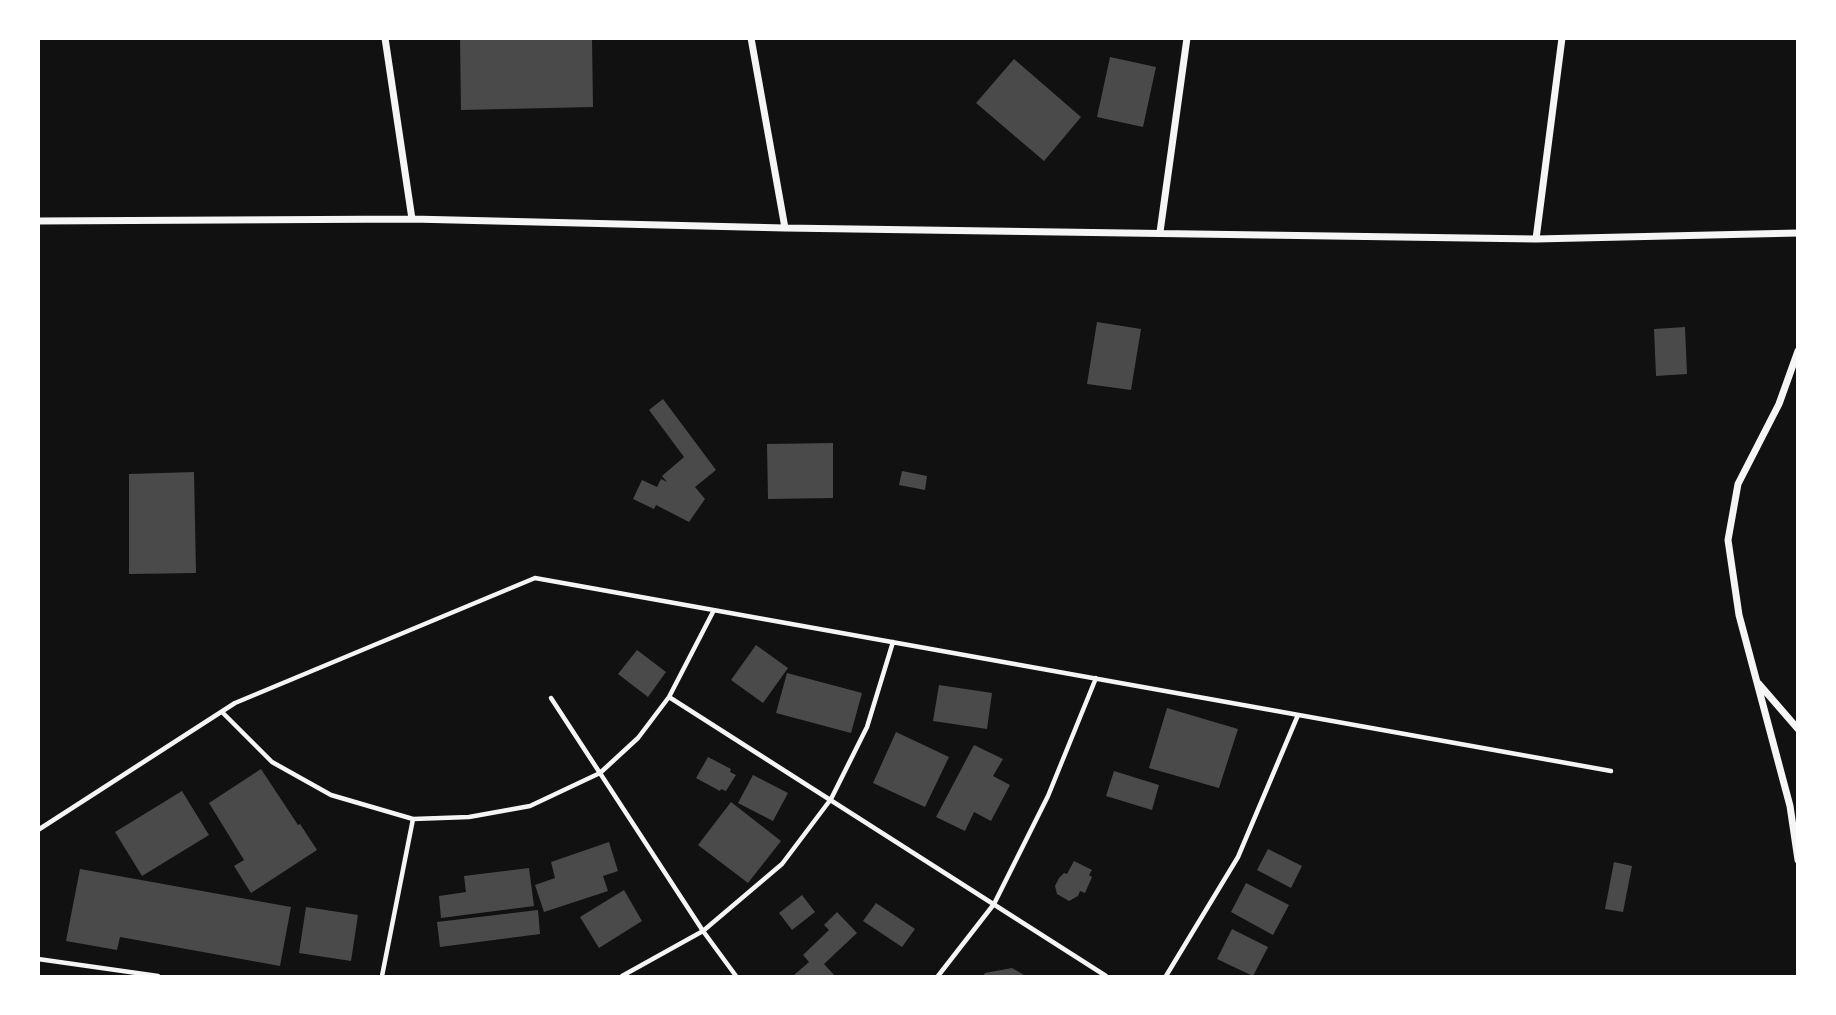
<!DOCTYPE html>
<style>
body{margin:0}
#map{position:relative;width:1836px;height:1015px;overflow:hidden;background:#111;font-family:"Fira Sans Condensed",sans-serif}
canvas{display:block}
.frame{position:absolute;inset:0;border:40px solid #fff;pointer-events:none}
</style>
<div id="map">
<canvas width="1836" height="1015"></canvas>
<div class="frame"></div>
</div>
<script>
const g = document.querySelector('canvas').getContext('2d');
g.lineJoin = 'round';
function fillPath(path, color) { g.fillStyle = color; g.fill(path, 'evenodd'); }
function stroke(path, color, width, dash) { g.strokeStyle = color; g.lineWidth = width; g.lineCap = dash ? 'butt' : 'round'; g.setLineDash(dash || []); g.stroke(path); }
fillPath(new Path2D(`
 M460 38H592L593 107 461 110Z
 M1110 57 1156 67 1143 127 1097 117Z
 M1014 59 1081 117 1044 161 976 103Z
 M1097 322 1141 329 1131 390 1087 384Z
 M1685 327 1687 374 1656 376 1654 329Z
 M663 399 716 470 695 487 705 499 689 522 656 505 654 509 633 499 642 480 657 487 661 479 667 482 662 476 684 457 649 410Z
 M833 443V498L768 499 767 444Z
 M902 471 927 476 925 490 899 485Z
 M194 472 196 573 129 574V474Z
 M756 645 788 668 763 703 731 680Z
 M637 650 666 672 648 697 618 674Z
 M787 673 862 693 851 733 776 713Z
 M939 685 992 693 987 729 933 721Z
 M1167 708 1238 729 1219 788 1149 768Z
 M896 732 949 757 925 807 873 783Z
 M974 745 1003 759 993 776 1010 785 991 821 974 812 965 831 936 817Z
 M708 757 731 769 730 772 736 775 726 791 721 789 720 791 696 778Z
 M261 769 298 825 300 824 317 850 251 893 234 866 244 860 209 803Z
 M1114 771 1159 785 1152 810 1106 796Z
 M753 775 788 793 773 821 738 803Z
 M182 791 209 835 142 876 115 832Z
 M731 802 781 841 748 883 698 845Z
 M609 842 618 871 603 876 608 891 544 912 535 885 555 878 551 862Z
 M1268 849 1302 866 1291 888 1257 870Z
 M1074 861 1092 870 1089 875 1092 877 1085 893 1080 891 1078 896 1069 901 1057 894 1055 886 1059 878 1064 873 1067 874Z
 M1614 862 1632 866 1623 912 1605 909Z
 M529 868 534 906 441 918 439 896 466 892 464 876Z
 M80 869 291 907 280 966 120 937 117 950 66 941Z
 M1246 883 1289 905 1273 935 1231 912Z
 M624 890 642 921 599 948 580 917Z
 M802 895 815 912 792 930 779 913Z
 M876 903 915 929 902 947 863 921Z
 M306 907 358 915 351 961 299 953Z
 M538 910 540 934 440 947 437 922Z
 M837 912 857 933 824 964 835 976H793L809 962 803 955 829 930 824 925Z
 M1232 929 1268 947 1253 976 1217 959Z
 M1012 968 1026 976H983L985 973Z`), '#4a4a4a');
stroke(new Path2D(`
 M669 697 1106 976
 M551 698 703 931 736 976
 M222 712 272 762 331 795 413 819 469 817 530 806 600 773 638 738 669 697 714 610
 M38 830 235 703 535 578 1611 771
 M38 959 158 976
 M382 976 413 819
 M622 976 703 931 782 864 831 799 867 727 893 642
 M938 976 994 904 1048 796 1096 678
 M1166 976 1238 857 1298 715`), '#f5f5f5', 4.5);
stroke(new Path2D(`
 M385 38 412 219
 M751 38 785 228
 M38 221 412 219 785 228 1536 239 1798 233
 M1160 232 1187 38
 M1536 239 1562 38
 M1798 351 1779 404 1738 484 1728 540 1739 615 1790 806 1798 860
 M1759 684 1798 729`), '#f5f5f5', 7);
</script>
